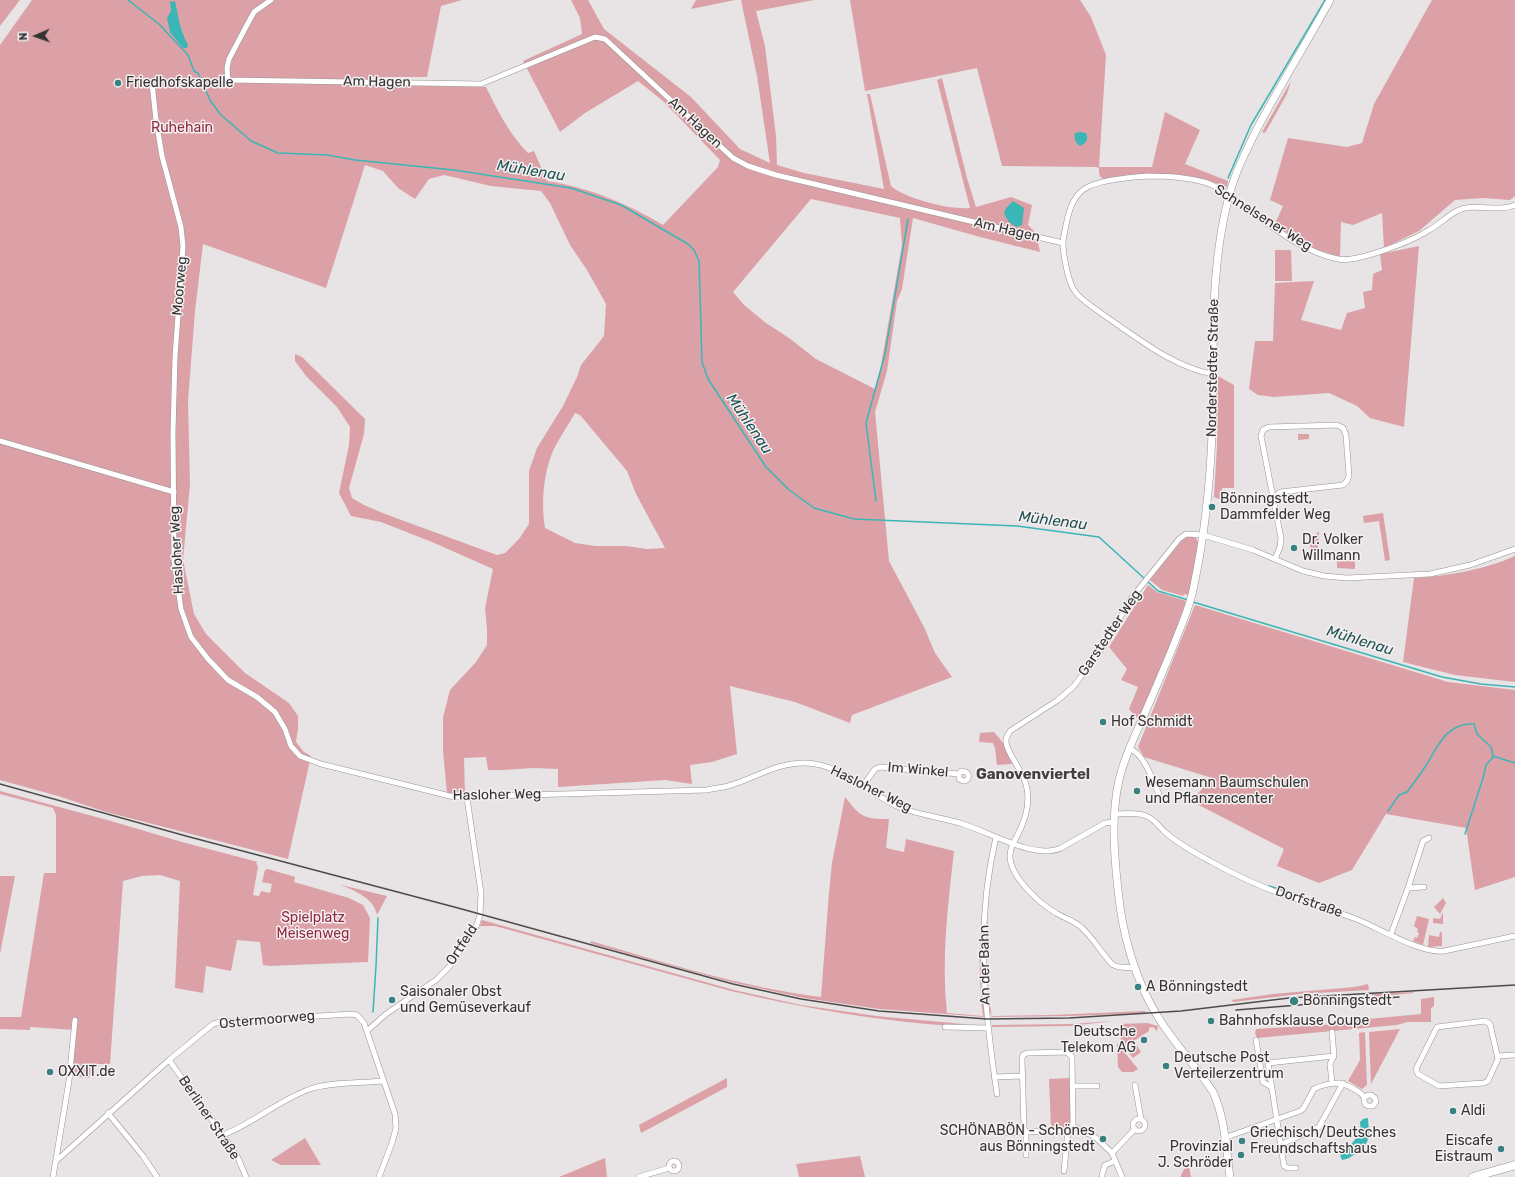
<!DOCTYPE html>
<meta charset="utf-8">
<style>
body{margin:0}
#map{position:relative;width:1515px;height:1177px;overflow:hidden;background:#e8e3e4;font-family:Rubik,sans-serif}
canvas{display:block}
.north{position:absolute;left:16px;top:16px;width:40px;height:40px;-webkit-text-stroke:3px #f5f0f1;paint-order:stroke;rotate:268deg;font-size:11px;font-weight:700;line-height:16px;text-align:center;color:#353333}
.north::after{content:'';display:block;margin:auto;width:14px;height:18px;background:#353333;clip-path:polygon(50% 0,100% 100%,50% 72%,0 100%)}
</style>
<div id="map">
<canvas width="1515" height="1177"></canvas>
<div class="north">N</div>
</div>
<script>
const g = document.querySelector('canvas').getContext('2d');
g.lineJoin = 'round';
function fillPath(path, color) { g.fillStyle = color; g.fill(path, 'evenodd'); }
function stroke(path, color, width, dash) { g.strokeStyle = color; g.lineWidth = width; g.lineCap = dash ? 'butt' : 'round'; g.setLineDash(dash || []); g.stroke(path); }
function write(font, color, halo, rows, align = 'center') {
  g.font = font + ' Rubik,sans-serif'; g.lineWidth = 3; g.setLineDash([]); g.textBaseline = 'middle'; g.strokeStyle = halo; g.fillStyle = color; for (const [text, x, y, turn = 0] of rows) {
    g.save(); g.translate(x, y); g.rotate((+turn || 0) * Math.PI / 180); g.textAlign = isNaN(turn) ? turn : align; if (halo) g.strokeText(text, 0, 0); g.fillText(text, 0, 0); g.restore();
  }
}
fillPath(new Path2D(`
 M0 0H20L0 26Z
 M32 0H462L441 6 427 77H370L369 85 486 87C498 111 509 134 528 153L534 151 547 181C588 187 628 204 663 225L718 167 720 160 663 101 638 81 585 113 560 132 523 61 582 34 580 18 571 0H588L604 29 691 97 740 149 770 163 757 76 741 0H814L756 11 765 46 776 136 777 165 804 173 884 189 867 94H870L891 186C906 199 950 210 970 208L937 80 942 78 967 178 976 207 1011 197 1032 205 1028 225 1036 233 1040 252 980 237 913 218 902 289 897 301 887 371 875 412 889 561 924 627 935 653 952 677 852 715 850 723 795 702 730 686 737 754 712 762 690 765 692 784 665 780 558 787V769L533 768 503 770H488L486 757 464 758 465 795 447 793 443 751V717L450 690 476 662 487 645V629L485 608 493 569 432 542 381 522 351 516 339 493 349 445 350 427 337 407 306 376 295 361V354L302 357 365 419 364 434 349 488 352 498 364 505 385 514 497 555 505 553 519 539 529 524V471L537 448 563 406 577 377 581 365 604 336 606 304 587 270 570 245 550 203 541 191 491 186 444 175 429 179 415 199 398 188 383 171 365 165 326 288 203 244 195 311 188 401 190 484 183 560 194 614 206 634 245 673 289 703 298 716V729L296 742 304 752 311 756 288 859 106 812 58 796 0 780V45ZM811 199 900 218 902 245 880 371 875 389 816 359 789 338 766 323 744 305 733 292ZM575 413 580 415 627 471 636 494 665 548 647 549 626 546H595L575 543 545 528C541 504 543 474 553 451 559 438 568 426 575 413Z
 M696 0H735L691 9Z
 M850 0H1080L1091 17 1106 55 1099 167H1152L1165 112 1200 130 1185 164 1228 181 1227 187C1182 171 1151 172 1105 180 1099 177 1099 174 1099 168L1096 167 1002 166 977 68 865 91Z
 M1432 0H1515V196L1510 200 1483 198 1455 200 1419 231 1384 248 1382 213 1353 225 1341 222 1340 257 1316 249 1274 226 1283 206 1270 200 1288 138 1347 147 1362 143 1374 104Z
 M1291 81 1287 94 1265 133 1262 132Z
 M1419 246 1404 427 1370 418 1357 406 1329 393 1274 397 1258 395 1249 389 1255 341H1273L1275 283 1314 281 1301 320 1341 330 1347 313 1365 308 1363 292 1372 290 1373 274 1382 270 1380 254Z
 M1275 250H1291L1292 281H1275Z
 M1218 376 1234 385V488H1222V500L1214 497 1217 446Z
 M1298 434H1309V439L1298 440Z
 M1383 513 1390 560 1385 561 1379 521 1364 523 1363 516Z
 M1319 531 1318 549H1310L1311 540Z
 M1189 536C1195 537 1197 538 1199 544L1190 591 1188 595 1184 594 1183 596 1162 590 1150 580 1183 539Z
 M1515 556V682L1455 675 1403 662 1414 578C1448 576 1484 570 1515 556Z
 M1337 561H1355V569L1337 568Z
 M1148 585 1157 592 1186 601 1184 611 1139 720 1129 709 1138 687 1121 680 1127 669 1109 647Z
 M1195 605 1448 682 1515 690V877L1475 890 1466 828 1386 814 1352 870 1319 883 1277 866 1284 849 1191 801 1212 778 1144 757 1138 747Z
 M994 732 1004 744 1014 762 1011 764 997 765 995 748 993 743 979 742 980 733Z
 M0 791 111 821 182 842 258 862 256 863 258 867 253 895 259 896 261 891 270 893 272 884 262 882 265 870 268 869 295 877 294 882 349 898 363 905 370 918 368 962 270 966 263 965 260 942 237 940 231 971 206 966 203 993 175 988 180 881 160 875 142 876 123 881 110 1064H93L89 1078 71 1076 75 1030 30 1027V1030L0 1029V1017H21L44 873H56V815L53 808 0 794Z
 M845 797C861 817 863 819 889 819L886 848 904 852 906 839 954 851C948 905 941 959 947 1013L983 1016C979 984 979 953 981 922H982L981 989 985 1017 879 1009 804 998 735 983 657 962 484 913 590 943 591 941C666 963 742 987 821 997L829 892 832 863Z
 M0 876H15L0 954Z
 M341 885 387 896 377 915C374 898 355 891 341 885Z
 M1443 898 1446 903 1440 914 1434 907Z
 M1443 912V924L1433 923V918L1440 919Z
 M1417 916 1429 919 1423 945 1413 941 1415 937 1417 938 1419 933 1417 932 1418 929 1414 926Z
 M482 920 734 990 801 1005 876 1016 963 1024 952 1026C877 1021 804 1008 731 991L495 926H480Z
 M985 922H988L985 954 986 987 992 1016 1051 1015 1145 1011 1146 1013 1070 1016 992 1017 991 1013 989 1012 985 991 984 961Z
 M1440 932H1442V946L1428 947 1429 935 1439 937Z
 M1368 984 1369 990 1300 994 1233 1002 1232 1000 1273 994 1355 987Z
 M1413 992V993L1373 997 1372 994Z
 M1434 997V1006L1431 1008V1022H1407L1397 1025 1257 1038 1255 1033 1256 1029 1355 1023 1357 1020 1421 1014V999Z
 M1114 1021 1070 1026 992 1027V1025L1070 1024Z
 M1147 1023 1158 1026 1157 1031 1153 1027 1149 1028V1031L1134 1041 1141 1052 1133 1058 1121 1043 1120 1024Z
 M1400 1029 1371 1084 1369 1032Z
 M1365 1032 1367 1085 1362 1089 1348 1081 1360 1060 1359 1033Z
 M1117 1043 1138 1069 1133 1072H1122L1118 1067Z
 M727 1078V1087L641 1133 639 1125Z
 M1070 1078 1071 1124 1067 1127 1051 1128 1049 1079Z
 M305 1138 321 1165H281L271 1160Z
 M860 1156 865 1177H799L796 1164Z
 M605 1158 607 1177H559Z
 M1188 1161 1191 1177H1181V1175Z`), '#dba1a7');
fillPath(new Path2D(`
 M175 1C179 18 179 28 188 45L187 48H183L170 32 167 18 171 11 170 2Z
 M1080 132 1086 133C1089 140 1086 143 1080 146 1075 142 1074 139 1075 133Z
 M1013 201 1024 208 1022 225 1016 227 1008 221 1004 213 1006 208Z
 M1368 1118C1369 1136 1372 1142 1356 1153 1351 1157 1348 1159 1342 1160L1340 1155 1345 1152 1361 1132 1360 1122 1363 1119Z`), '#3bb6b6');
stroke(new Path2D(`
 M128 0 159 24 188 55 194 71 198 73 210 100 220 114 251 141 278 153 327 155 355 160 454 170 571 188 621 205 688 244 694 250 699 261 702 362 708 379 766 467 788 489 814 508 854 519 1017 526 1099 537 1158 591 1188 600
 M1228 178 1251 125 1325 0
 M876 501 866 423 885 354 908 219
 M1193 602 1442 677 1481 684 1515 687
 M1388 811 1399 795 1407 792C1414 783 1421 773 1427 764 1438 745 1448 722 1474 724L1477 734 1491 747 1493 756 1515 763
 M1465 834 1483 778 1486 765 1493 757
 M1269 886 1293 893
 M376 966 378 918
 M373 1012 376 966`), '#3bb6b6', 1.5);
const street = new Path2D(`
 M271 0 254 12 240 38 229 59 227 68 228 80 481 84 595 37 605 39 733 158 748 166 776 175 1063 243
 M152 83 156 120 162 156 181 227 183 246 175 357 173 432 174 560 181 609 191 637 208 659 228 680 257 697 275 712 285 729 291 746 300 756 321 764 454 797 707 790C714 788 721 788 728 786 754 779 777 762 806 763 842 764 870 795 901 808 921 815 943 818 963 824 989 832 1035 860 1061 848L1105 823 1115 822
 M1212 374C1173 367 1138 338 1105 316 1095 308 1081 301 1074 290 1068 281 1063 254 1063 243 1063 238 1065 231 1066 225 1069 210 1074 192 1090 186 1103 180 1134 177 1148 176 1166 176 1186 177 1204 182 1219 186 1232 198 1245 207 1272 227 1303 252 1338 259 1356 263 1413 241 1429 230 1439 225 1447 216 1457 211 1474 202 1497 213 1515 205
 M0 441 174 492
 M1274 501 1276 496 1280 492 1343 485 1347 481 1349 476 1346 435 1343 428 1337 425 1269 427 1263 430 1261 436 1281 538 1280 547 1275 559
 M1129 748C1145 755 1152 779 1159 794
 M863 786 875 769 880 767 959 774V779L963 781C969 781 970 775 966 772L961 771 959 774
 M1115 814C1124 814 1137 812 1146 816 1155 819 1159 827 1166 833 1179 844 1195 853 1210 861 1233 874 1259 886 1284 895 1308 903 1333 910 1356 919 1379 928 1421 954 1444 951L1515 936
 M996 837C975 926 984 1005 997 1094
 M1408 888 1424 887
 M1391 934 1408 888 1423 841 1429 838
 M1135 968 1119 967 1113 965C1102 954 1094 939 1082 928 1075 921 1064 918 1056 913 1039 903 1009 876 1010 855 1010 848 1014 842 1017 836 1025 821 1030 805 1027 789 1025 772 1007 755 1006 742 1005 738 1008 735 1010 731L1058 700 1074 686 1104 646 1130 600 1179 539 1186 534 1203 535 1253 550 1303 571 1324 576 1347 578 1430 574 1470 565 1515 549
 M1485 1021 1490 1024 1498 1059 1488 1081 1484 1083 1439 1086 1418 1074 1416 1069 1437 1027Z
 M945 1027 988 1028
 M367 1031 386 1014 436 980 449 967 476 927 480 915 481 893 467 798
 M1332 1032 1334 1056
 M1256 1040 1263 1082 1271 1087
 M1067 1052 1072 1057 1073 1124 1072 1128 1068 1130 1026 1132 1024 1128 1022 1059 1023 1055 1027 1053Z
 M1070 1054 1073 1049 1094 1048
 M1497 1056 1515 1055
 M169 1060 223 1135 238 1158 246 1177
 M994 1077 1023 1076
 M1135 1085 1141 1119
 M1072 1086H1097
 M108 1113 143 1156 157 1177
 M1133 1125a6 6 0 1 1 12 0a6 6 0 1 1-12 0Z
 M1073 1126 1095 1137 1112 1153 1122 1177
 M1003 1133 1026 1132V1155
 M223 1135C254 1123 279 1100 310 1089 330 1082 363 1083 384 1081
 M1224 1138 1300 1111 1303 1109 1314 1089C1329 1082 1340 1081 1354 1089 1358 1091 1363 1094 1364 1098 1364 1100 1364 1102 1365 1104L1368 1106H1373L1376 1102 1375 1098 1371 1095H1368L1364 1098
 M1282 1144 1319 1127 1343 1083
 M1112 1153 1135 1129
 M56 1161 169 1060 213 1024 220 1022 351 1014 357 1015 364 1023 395 1114 396 1128 392 1143 379 1177
 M669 1166a5 5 0 1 1 10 0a5 5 0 1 1-10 0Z
 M1296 1168H1288L1284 1166 1268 1063 1334 1056 1330 1064 1332 1083
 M1064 1171 1068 1130
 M1102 1175 1105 1165 1115 1161
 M53 1177 69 1081 75 1020
 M639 1177 669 1168`);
const secondary = new Path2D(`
 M1230 1177C1226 1148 1225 1118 1213 1092 1196 1066 1174 1043 1158 1017 1135 980 1122 933 1118 890 1114 854 1111 815 1119 780 1124 759 1133 739 1142 720 1154 691 1167 663 1178 634 1184 619 1190 605 1193 590 1204 539 1210 486 1212 434 1215 355 1208 274 1229 196 1235 172 1247 149 1258 127 1281 84 1307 42 1330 0`);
const primary = new Path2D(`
 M1473 1177 1515 1165`);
stroke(street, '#979393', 6);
stroke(secondary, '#979393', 8);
stroke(primary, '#979393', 9);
stroke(street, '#fff', 5);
stroke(secondary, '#fff', 7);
stroke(primary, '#fff', 8);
stroke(new Path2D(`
 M0 784 186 836 458 908 733 984 801 999 879 1011 987 1019 1069 1018 1181 1011 1289 998 1515 985
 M1236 1010 1399 997`), '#4d4b4b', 1.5);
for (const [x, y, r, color] of [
 [118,83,4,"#388181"],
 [1212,507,4,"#388181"],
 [1294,548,4,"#388181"],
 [1103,722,4,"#388181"],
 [1137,791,4,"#388181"],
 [1138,987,4,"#388181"],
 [392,1000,4,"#388181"],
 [1294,1001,5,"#388181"],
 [1211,1021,4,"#388181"],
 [1144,1040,4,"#388181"],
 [1166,1066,4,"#388181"],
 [50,1072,4,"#388181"],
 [1453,1111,4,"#388181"],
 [1103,1139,4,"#388181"],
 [1242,1141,4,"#388181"],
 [1501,1149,4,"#388181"],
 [1241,1155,4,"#388181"]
]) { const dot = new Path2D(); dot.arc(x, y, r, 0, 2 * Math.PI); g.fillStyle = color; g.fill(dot); stroke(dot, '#f5f0f1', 1.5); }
write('14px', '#353333', '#f5f0f1', [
 ["Am Hagen",377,82,1],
 ["Am Hagen",695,123,43],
 ["Schnelsener Weg",1263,218,32],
 ["Am Hagen",1007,230,13],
 ["Moorweg",180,286,-85],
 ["Norderstedter Straße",1213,368,-89],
 ["Hasloher Weg",177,550,-93],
 ["Garstedter Weg",1110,633,-56],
 ["Im Winkel",918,770,5],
 ["Hasloher Weg",871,789,26],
 ["Hasloher Weg",497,795,-1],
 ["Dorfstraße",1309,902,19],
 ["Ortfeld",462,945,-57],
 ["An der Bahn",985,965,-91],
 ["Ostermoorweg",267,1020,-5],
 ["Berliner Straße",209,1118,56]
]);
write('14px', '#353333', '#f5f0f1', [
 ["Friedhofskapelle",126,83],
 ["Bönningstedt,",1220,499],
 ["Dammfelder Weg",1220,515],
 ["Dr. Volker",1302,540],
 ["Willmann",1302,556],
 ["Hof Schmidt",1111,722],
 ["Wesemann Baumschulen",1145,783],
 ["und Pflanzencenter",1145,799],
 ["A Bönningstedt",1146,987],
 ["Saisonaler Obst",400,992],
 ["und Gemüseverkauf",400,1008],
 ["Bönningstedt",1303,1001],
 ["Bahnhofsklause Coupe",1219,1021],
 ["Deutsche",1136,1032,"right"],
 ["Telekom AG",1136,1048,"right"],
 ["Deutsche Post",1174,1058],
 ["Verteilerzentrum",1174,1074],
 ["OXXIT.de",58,1072],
 ["Aldi",1461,1111],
 ["SCHÖNABÖN - Schönes",1095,1131,"right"],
 ["aus Bönningstedt",1095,1147,"right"],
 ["Griechisch/Deutsches",1250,1133],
 ["Freundschaftshaus",1250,1149],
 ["Eiscafe",1493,1141,"right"],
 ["Eistraum",1493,1157,"right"],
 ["Provinzial",1233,1147,"right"],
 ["J. Schröder",1233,1163,"right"]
], 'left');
write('14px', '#902b41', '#f5f0f1', [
 ["Ruhehain",182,128],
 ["Spielplatz",313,918],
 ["Meisenweg",313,934]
]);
write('italic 15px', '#1e5252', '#f5f0f1', [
 ["Mühlenau",531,171,9],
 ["Mühlenau",749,424,56],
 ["Mühlenau",1053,521,7],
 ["Mühlenau",1360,641,17]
]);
write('bold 15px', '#433f3f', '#f5f0f1', [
 ["Ganovenviertel",1033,775]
]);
</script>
